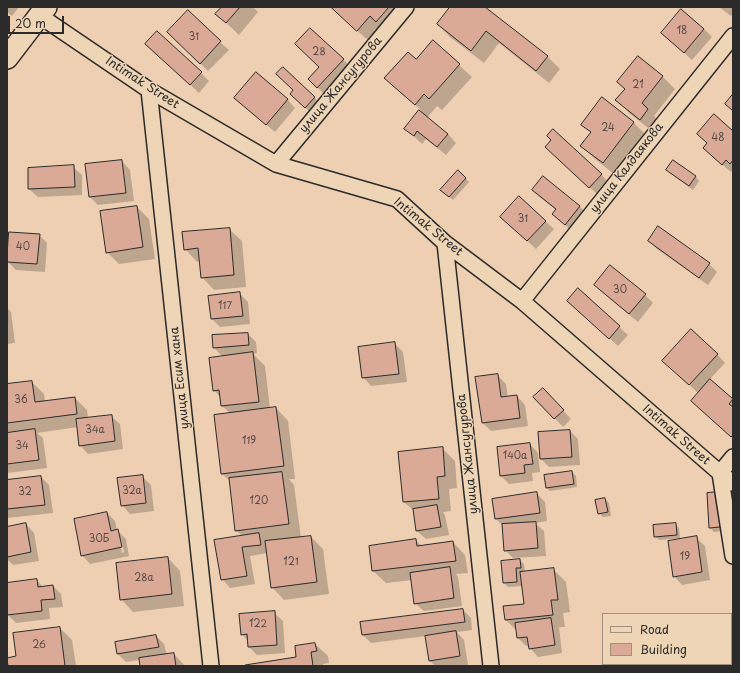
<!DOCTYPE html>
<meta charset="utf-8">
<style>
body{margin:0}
#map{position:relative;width:740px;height:673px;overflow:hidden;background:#eecfb2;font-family:"Playpen Sans",sans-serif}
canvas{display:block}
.frame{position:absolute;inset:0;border:8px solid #2b2b2b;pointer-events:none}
.legend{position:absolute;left:602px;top:613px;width:130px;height:52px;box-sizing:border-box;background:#eed5b6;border:1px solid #a0917e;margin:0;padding:5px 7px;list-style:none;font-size:12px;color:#2b2b2b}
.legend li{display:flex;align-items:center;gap:8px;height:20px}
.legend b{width:20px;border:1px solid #a0917e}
.scale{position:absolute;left:8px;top:16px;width:56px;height:18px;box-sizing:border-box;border:2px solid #2b2b2b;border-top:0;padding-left:5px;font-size:12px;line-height:14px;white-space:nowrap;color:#2b2b2b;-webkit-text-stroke:3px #eed5b6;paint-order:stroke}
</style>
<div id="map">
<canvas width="740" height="673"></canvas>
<div class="frame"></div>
<ul class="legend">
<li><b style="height:5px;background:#eed5b6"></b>Road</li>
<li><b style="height:11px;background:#dbaa97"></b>Building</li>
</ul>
<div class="scale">20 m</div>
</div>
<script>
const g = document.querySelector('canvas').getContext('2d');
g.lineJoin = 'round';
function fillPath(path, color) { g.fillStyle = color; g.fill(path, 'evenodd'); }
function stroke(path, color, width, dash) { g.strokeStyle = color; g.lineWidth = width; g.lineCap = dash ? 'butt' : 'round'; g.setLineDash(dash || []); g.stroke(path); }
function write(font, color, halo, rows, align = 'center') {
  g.font = font + ' "Playpen Sans",sans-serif'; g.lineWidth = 3; g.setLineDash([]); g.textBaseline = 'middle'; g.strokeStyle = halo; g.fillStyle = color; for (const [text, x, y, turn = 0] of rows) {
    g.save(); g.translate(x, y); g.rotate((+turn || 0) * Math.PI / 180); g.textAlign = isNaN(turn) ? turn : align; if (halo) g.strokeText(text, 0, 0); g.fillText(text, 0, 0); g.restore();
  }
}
fillPath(new Path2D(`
 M7 7H19L12 16 7 12Z
 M223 7H255L254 8 258 12 239 35 217 14Z
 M331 7H409L370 42Z
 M451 7H484L548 57 560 69 549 83 499 43 484 63 450 37 438 24Z
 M719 7H733V13L731 16Z
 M310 29 352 68 326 96 309 79 320 67Z
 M704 29 712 37 692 60 662 33Z
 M176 40 220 42 229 50 208 71Z
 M433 41 472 77 442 110 437 106 427 118 448 134 456 143 446 155 426 139 422 144 406 129 421 110 398 90 416 60Z
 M155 52 201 73 209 81 199 93Z
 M638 57 663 77 675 89 654 116 660 122 652 131 629 113 617 100 625 89 618 82Z
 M314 97 322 106 313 115 299 102Z
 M287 99 295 108 275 132 244 106Z
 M602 99 634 123 646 135 615 175 594 158 582 146 592 133 583 124Z
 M733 132V170L731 172 712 156Z
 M554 155 601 174 609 183 598 195Z
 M122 161 130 170 134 201 98 205 89 196Z
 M674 161 696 177 699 181 693 190 671 174Z
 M73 167 82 175V195L38 197 29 189Z
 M458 171 469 182 453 200 441 190Z
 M544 177 580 207 588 215 574 232 561 222 553 214 556 210 541 198 533 190Z
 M137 207 149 219 155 259 119 264 107 252Z
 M545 221 554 229 536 249 510 225Z
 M229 229 242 241 246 287 214 290 202 277 200 261 197 262 185 249Z
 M39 235 47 243 45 272 16 270 8 262Z
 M649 241 709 264 717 272 708 285 657 249Z
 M595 285 645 295 653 303 638 322 603 293Z
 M578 290 628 335 618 346 568 301Z
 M239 293 248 302 250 324 220 327 212 319 209 297Z
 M7 308 11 312 15 343 7 344Z
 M248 334 256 342 257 353 253 354 265 366 270 409 276 408 288 421 295 479H289L294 485 301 538 311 537 323 549 329 594 284 600 272 587 267 553 250 556 255 584 230 588 222 579 242 536 236 530 230 481 222 474 231 414 222 406 221 398 214 390 223 357 214 348Z
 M395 344 403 352 407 382 371 386 363 377Z
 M717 354 725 363 710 379 733 400V438L700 409 698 393 672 369Z
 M497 375 506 384 508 398 517 396 525 405 528 426 491 431 483 423 476 378Z
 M32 382 44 394 45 402 75 398 87 410 88 419 111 416 120 424 123 449 88 454 80 445 78 427 37 433 43 438 47 468 7 473V385Z
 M535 397H551L571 419 563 427Z
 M570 431 578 439 580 465 549 467 541 459Z
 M530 444 538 453 540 472 532 473 533 481 509 484 501 476Z
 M442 448 455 461 457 488 449 489 451 511 443 512 445 515 449 535 426 539 417 531 415 512 404 502 400 453Z
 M572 472 576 476 577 487 550 491 546 487Z
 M142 476 151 485 154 511 130 514 122 505Z
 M41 477 49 485 53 513 7 518V481Z
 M536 493 545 502 547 521 535 523 544 531 546 556 513 558 505 550 503 526 496 519 493 500Z
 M718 493 724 531 714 532 710 528Z
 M605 499 609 503 611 516 603 517 599 513Z
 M107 513 115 521 117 530 126 539 129 556 90 564 82 555ZM119 539H121L124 552 122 553Z
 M26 524 34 533 39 561 13 565 7 559V528Z
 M675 524 679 528 680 538 659 540 655 536Z
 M696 538 705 546 710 580 682 585 674 576Z
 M416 541 422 546 453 542 465 555 468 573 456 574 458 577 462 606 424 611 415 603 412 580 386 583 373 571 370 547Z
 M168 558 180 571 184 606 133 612 121 599Z
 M520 560 524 564 525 572 553 569 566 582 570 612 563 613 565 627H559L562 653 538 657 530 648 529 645 526 646 518 638 516 630 506 620 525 604 523 586 508 587 504 583 502 562Z
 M37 580 43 587 53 586 61 594 63 607 49 608 50 619 16 623 8 615 7 584Z
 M463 610 471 618 472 630 457 632 464 640 468 665 458 666H435L430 661 426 636 371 643 363 635Z
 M274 613 283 621 285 653 257 655 249 647 248 641 242 634Z
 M731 616 733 618V666H634L644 664H731Z
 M60 628 72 640 76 666H9L17 657Z
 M156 636 164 644 167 655 174 654 185 666H141L140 660 126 662 118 654 116 643Z
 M315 644 328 656 329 663 323 664V666H246L298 658Z`), '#0003');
const building = new Path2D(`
 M222 7H240L226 23 215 14Z
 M331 7H389L376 22 370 16 357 31Z
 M450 7H485L548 56 536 71 486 31 471 51 437 24Z
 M681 9 704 29 684 53 661 33Z
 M188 10 221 41 200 64 167 32Z
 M310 28 344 59 317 88 308 79 319 67 295 44Z
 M157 31 202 72 190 85 145 44Z
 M433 40 460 64 429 99 424 94 415 105 384 78 408 52 416 59Z
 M638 56 663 76 642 103 648 109 640 120 615 100 625 89 617 82Z
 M283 67 315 97 305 108 290 94 293 90 276 74Z
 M256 72 288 99 266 125 234 98Z
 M733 94V111L725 104Z
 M602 97 634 122 603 163 580 146 591 132 581 125Z
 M419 110 448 134 437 147 417 131 414 136 404 129Z
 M714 114 733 131V160L730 164 726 160 722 165 703 148 707 143 697 134Z
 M553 129 602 174 589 188 545 147 551 140 547 136Z
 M122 160 126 193 89 197 85 164Z
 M673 160 696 176 689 186 666 170Z
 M74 165 75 187 28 189V168Z
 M458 170 466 178 449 197 440 190Z
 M543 176 580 206 565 225 552 214 556 209 532 190Z
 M519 196 546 221 527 241 500 217Z
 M137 206 143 247 106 253 100 211Z
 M658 226 710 263 699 278 648 241Z
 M230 228 234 275 201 278 198 248 184 250 182 232Z
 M9 232 40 234 37 264 7 262Z
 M610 265 646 294 629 314 594 285Z
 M578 288 620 326 609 339 567 301Z
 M240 292 243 316 211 319 208 296Z
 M691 329 718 354 689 385 662 361Z
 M248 333 249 345 213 348 212 335Z
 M395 342 399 374 362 378 358 347Z
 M253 352 259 402 221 406 219 390 213 391 209 358Z
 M498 374 501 397 517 395 520 418 482 423 475 377Z
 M710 379 733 399 729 404 733 407V435L731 437 691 401Z
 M32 381 35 402 75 397 77 414 7 423V384Z
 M543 388 564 410 554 419 533 397Z
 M276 407 284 466 221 474 214 415Z
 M112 415 115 441 79 446 76 419Z
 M35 429 39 460 7 464V433Z
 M570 430 572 457 540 459 538 432Z
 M530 443 533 464 524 465 525 473 500 476 497 447Z
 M443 447 445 476 437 477 439 499 403 502 398 452Z
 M572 471 574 484 546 488 544 475Z
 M282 472 289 524 235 531 229 478Z
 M143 475 146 503 121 506 117 478Z
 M41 476 45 505 7 509V480Z
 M537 492 540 513 495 519 492 499Z
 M718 492 720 527 709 528 707 493Z
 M605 498 608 512 598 514 595 500Z
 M437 505 441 527 416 531 413 509Z
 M107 512 111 531 118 529 122 547 81 556 74 519Z
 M536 522 538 548 504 551 502 524Z
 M26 523 31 552 7 557V527Z
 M676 523 677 535 654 537 653 525Z
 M259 533 261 545 242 547 247 576 221 580 214 540Z
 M311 536 317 582 271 588 265 541Z
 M697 536 702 572 673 577 668 541Z
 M416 539 417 546 453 541 456 561 372 571 369 546Z
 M168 557 172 594 120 600 116 563Z
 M520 559 521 568H516L517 582 503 583 501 561Z
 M450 567 454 598 414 604 410 573Z
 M554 568 558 600H551L553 615 505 620 503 606 524 604 520 572Z
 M37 579 38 587 53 585 55 599 41 600 42 611 7 615V583Z
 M463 609 465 622 362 635 360 622Z
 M275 611 277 645 248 647 247 634 241 635 239 614Z
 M731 615 733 628V656L731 657Z
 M551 618 555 645 529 649 527 637 517 638 515 623Z
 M60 627 65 666H8L7 658 16 656 13 633Z
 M456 631 460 656 429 661 425 636Z
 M156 635 159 647 117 654 115 642Z
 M315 643 317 651 311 652 313 666H245V665L296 657 295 646Z
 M174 653 176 666H140L139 658Z
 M612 664H627L628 666H597Z
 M633 664H697L698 666H633Z
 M705 664H730L731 666H705Z`);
fillPath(building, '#dbaa97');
stroke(building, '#2b2b2b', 1);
const street = new Path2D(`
 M40 16 149 90 276 164 397 199 445 243 522 301 720 473 733 483
 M149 90 211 666
 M276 164 406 7
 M445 243 491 666
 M522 301 733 36
 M733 457 720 473 733 556`);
const secondary = new Path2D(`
 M7 58 46 7`);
stroke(street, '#2b2b2b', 18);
stroke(secondary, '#2b2b2b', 24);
stroke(street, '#eed5b6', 15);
stroke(secondary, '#eed5b6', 21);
write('10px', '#574b46', null, [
 ["18",682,31],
 ["31",194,37],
 ["28",319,52],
 ["21",638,85],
 ["24",608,128],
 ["48",718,138],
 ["31",523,219],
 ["40",23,247],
 ["30",620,290],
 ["117",225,306],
 ["36",21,400],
 ["34а",95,430],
 ["119",249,441],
 ["34",22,446],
 ["140а",515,456],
 ["32а",132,491],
 ["32",25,492],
 ["120",259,501],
 ["30Б",99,539],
 ["19",685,557],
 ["121",291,562],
 ["28а",144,578],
 ["122",258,624],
 ["26",39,645]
]);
write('12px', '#2b2b2b', '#eed5b6', [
 ["Intimak Street",142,83,33],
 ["улица Жансугурова",341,85,-50],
 ["улица Калдаякова",627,168,-52],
 ["Intimak Street",428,227,39],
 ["улица Есим хана",180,378,-96],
 ["Intimak Street",676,435,41],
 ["улица Жансугурова",468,454,-96]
]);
</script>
